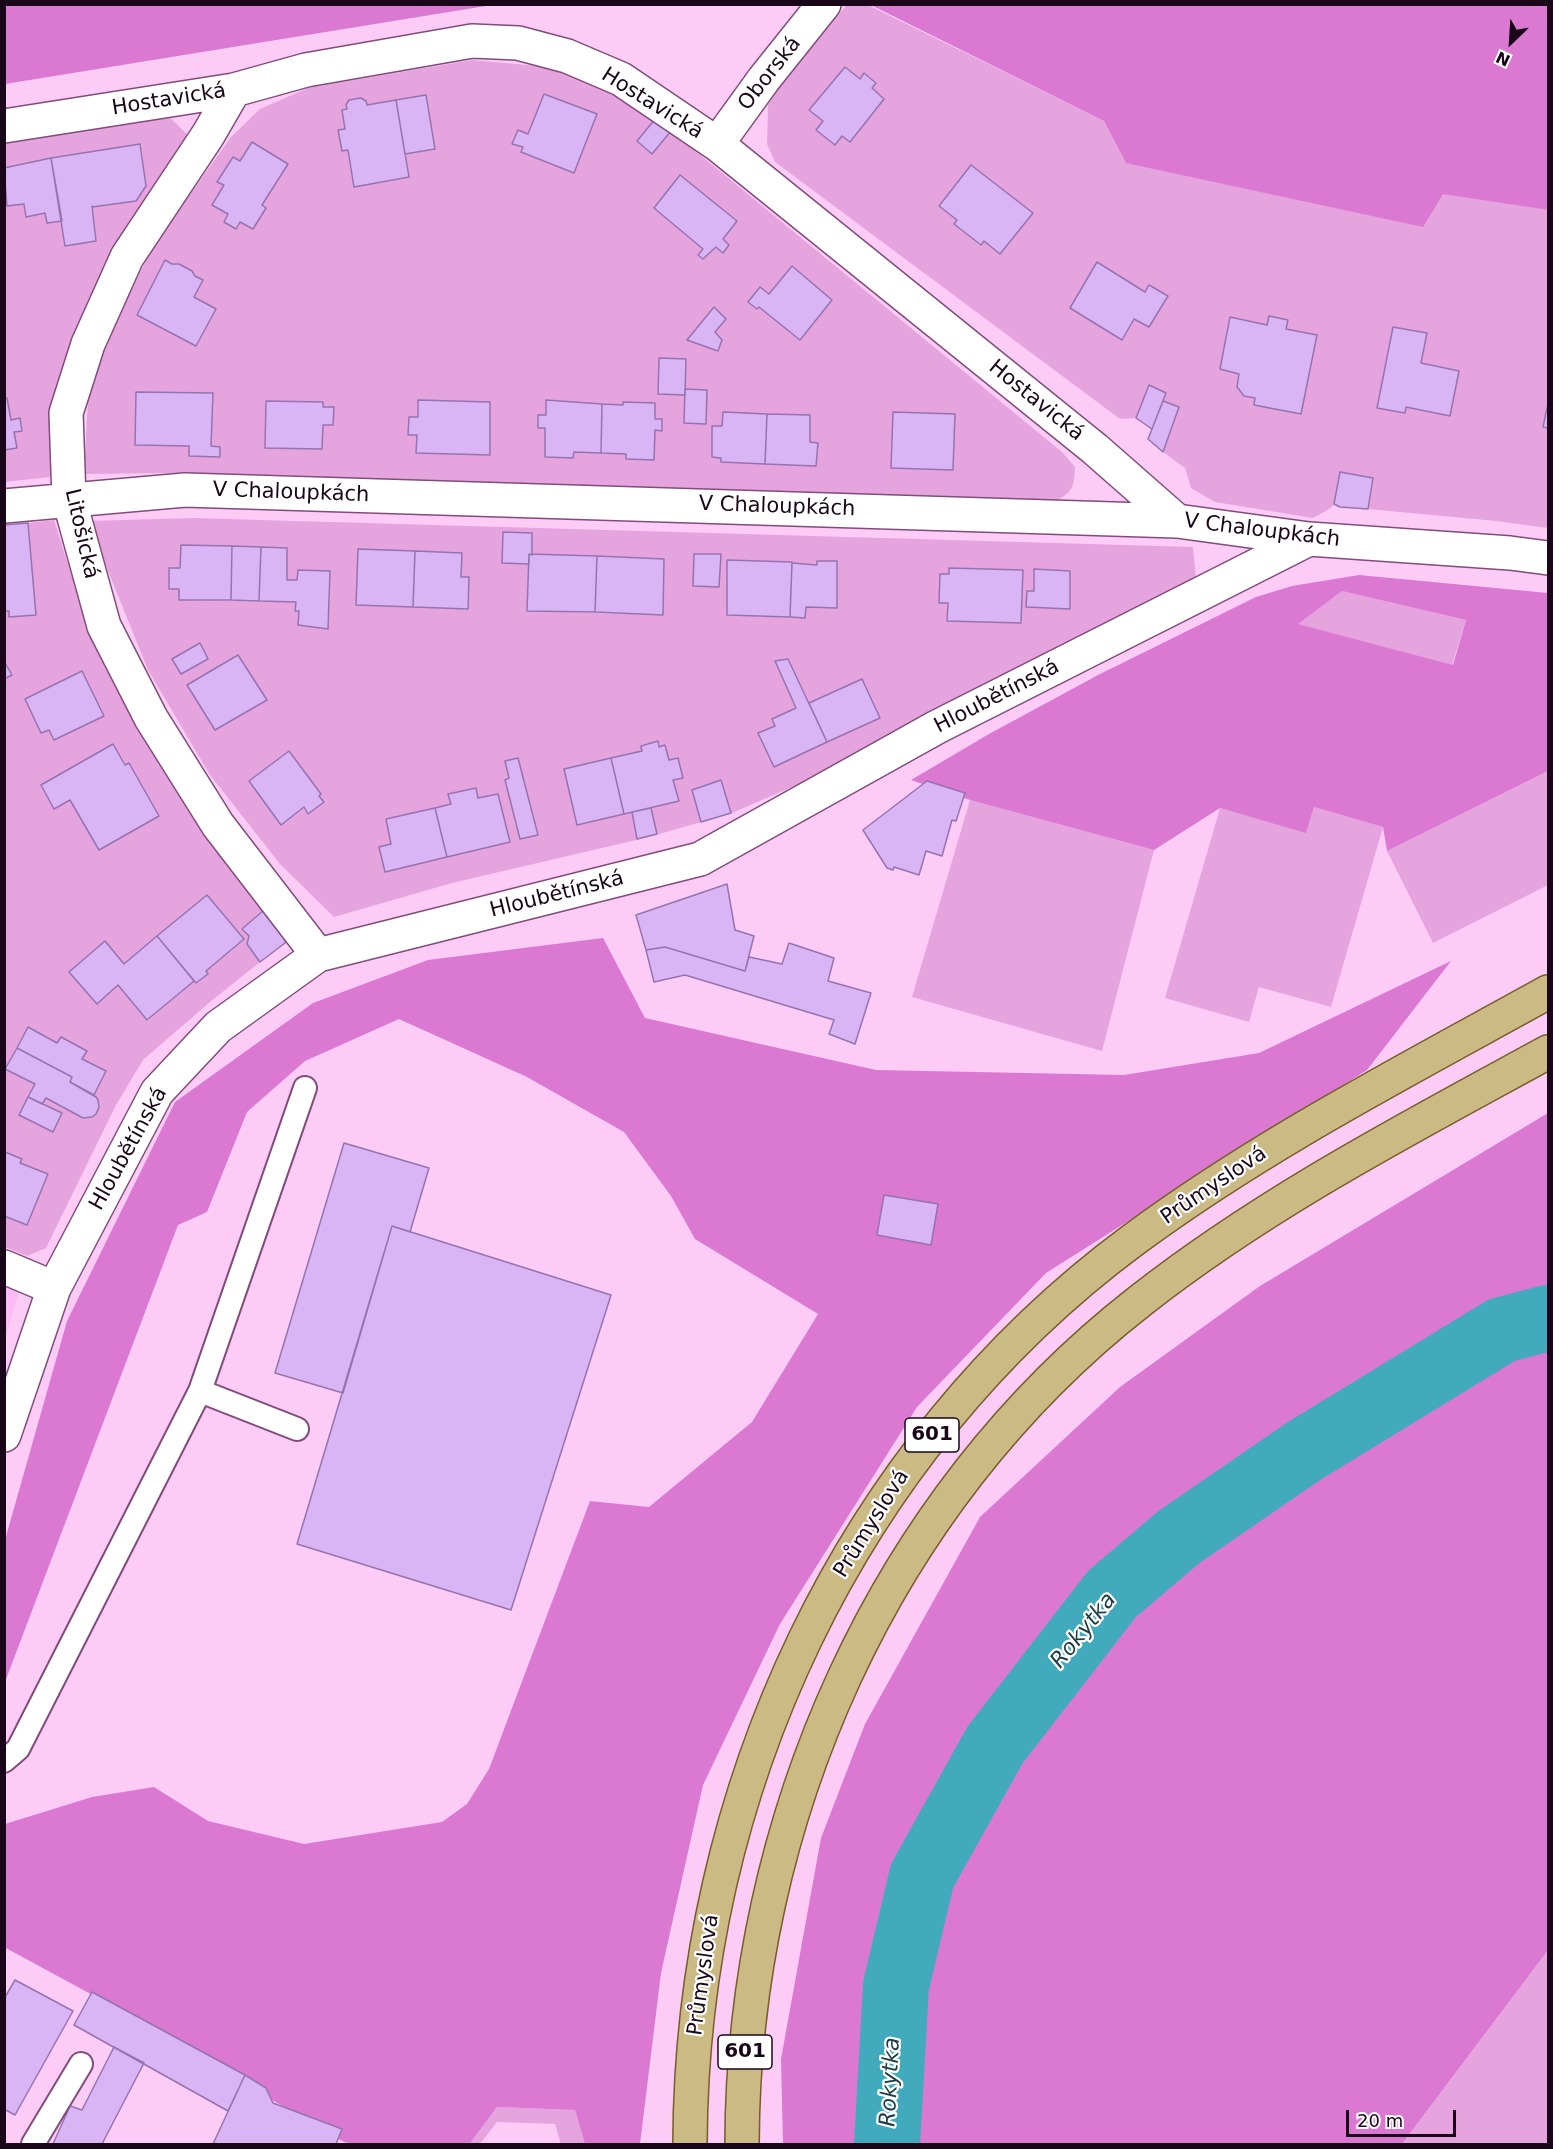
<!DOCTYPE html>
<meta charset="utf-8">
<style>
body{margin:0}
#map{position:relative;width:1553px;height:2149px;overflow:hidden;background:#fcccf6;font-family:"DejaVu Sans",sans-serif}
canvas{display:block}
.frame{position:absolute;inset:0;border:6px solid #190618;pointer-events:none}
.north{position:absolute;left:1481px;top:12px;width:60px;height:60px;-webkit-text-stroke:4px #fff;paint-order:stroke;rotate:205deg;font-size:16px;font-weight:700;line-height:24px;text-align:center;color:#190618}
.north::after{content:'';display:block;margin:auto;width:21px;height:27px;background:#190618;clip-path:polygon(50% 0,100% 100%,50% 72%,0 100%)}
.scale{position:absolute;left:1346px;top:2110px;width:110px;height:27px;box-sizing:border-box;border:3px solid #190618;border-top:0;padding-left:8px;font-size:18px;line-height:21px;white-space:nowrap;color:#190618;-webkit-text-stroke:4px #fff;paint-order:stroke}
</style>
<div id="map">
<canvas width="1553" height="2149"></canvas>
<div class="frame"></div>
<div class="north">N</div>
<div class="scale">20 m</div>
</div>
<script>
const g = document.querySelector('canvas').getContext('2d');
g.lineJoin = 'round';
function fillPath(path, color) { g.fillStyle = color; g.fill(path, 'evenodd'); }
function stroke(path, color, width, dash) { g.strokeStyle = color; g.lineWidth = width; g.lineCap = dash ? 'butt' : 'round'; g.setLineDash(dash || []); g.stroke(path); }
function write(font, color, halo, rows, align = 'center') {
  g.font = font + ' "DejaVu Sans",sans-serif'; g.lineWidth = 4.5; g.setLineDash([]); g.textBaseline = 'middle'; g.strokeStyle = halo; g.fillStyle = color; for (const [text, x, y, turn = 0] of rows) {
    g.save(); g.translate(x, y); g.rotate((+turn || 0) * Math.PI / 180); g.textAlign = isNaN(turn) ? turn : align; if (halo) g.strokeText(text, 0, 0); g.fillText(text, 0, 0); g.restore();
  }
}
fillPath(new Path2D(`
 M5 1281 20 1288 5 1339Z`), '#fdbbf6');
fillPath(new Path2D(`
 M847 5H868L1104 121 1126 163 1443 193 1548 210V403L1543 427 1548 428V528L1496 521 1368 509 1373 478 1340 472 1334 504 1331 508 1313 518 1215 502 1191 488 1185 468 1163 452 1179 408 1163 401 1166 393 1149 385 1136 418 1120 419 775 162 767 144 768 105 786 74ZM845 67 860 79 865 73 876 82 872 88 884 99 850 142 842 136 834 145 816 130 823 121 810 110ZM1032 213 1000 254 984 241 980 245 954 224 957 220ZM1097 263 1145 292 1134 319 1122 340 1070 308ZM1270 316 1288 320 1286 329 1317 335 1301 414 1254 405 1255 398 1244 396 1237 387 1239 374 1220 369 1231 317 1267 325ZM1393 327 1421 363 1450 416 1406 407 1405 413 1377 408Z
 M472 60 549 67 601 87 656 118 637 141 652 154 671 131 1062 452 1075 467C1074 486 1074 491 1056 501L171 473 84 474 88 399 101 357 114 324 154 245 231 137 260 109 308 88ZM544 94 597 114 574 172 522 153 523 147 512 143 518 130 528 134ZM426 95 435 149 405 154 342 150 339 131 345 129 342 110 347 109 346 105 349 100 361 98 366 101 367 105ZM252 142 288 164 262 205 266 208 253 229 240 222H224L228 214 212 205 224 185 218 181 232 157 240 161ZM680 175 737 221 723 239 729 245 723 253 716 247 703 259 698 255 703 249 654 208ZM165 261C173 264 183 264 190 270 195 273 196 277 202 280L194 297 215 309 196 346ZM792 266 832 300 800 340 759 307 757 309 748 302 759 287 769 294ZM714 308 726 319 715 332 722 340 718 351 687 340ZM659 358 685 389 707 390 706 424 685 395 658 394ZM136 392 213 393 211 446 220 447V456H189V446L135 445ZM419 400 490 402V455L417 453V435L408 434 409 417H418ZM547 400 623 405V402L655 403V419H662V430H655L654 460 626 459V454L574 452 573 458 545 457ZM266 401 323 402V407H334L333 425H323L321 449 265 448ZM893 412 955 414 953 470 891 468ZM723 413 810 416V442L818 443 816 466 722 462 721 458 712 457V426H722Z
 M163 111 189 136C140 205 94 274 67 355 60 375 53 396 51 417 50 437 51 457 51 477L5 482V450L16 448 14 432 22 431 20 419 11 420 7 398H5L4 185 8 206 24 204 26 217 45 213 47 223 62 221 65 246 96 241 92 206 93 207 136 201 146 186 140 145 51 158 5 168V138Z
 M193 518 1193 547 1196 580 838 767 732 813 649 837 452 883 334 917 280 864 210 775 148 670 88 521ZM503 532 532 533V555L664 559 663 615 528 611 529 564ZM181 545 287 548V580H297L298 570 330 571 328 628 298 625 299 611 295 610 296 602 179 600V589L169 588V569L180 568ZM358 549 461 553V577H469L468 609 356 605ZM694 554H720L693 585ZM727 560 817 565 837 561V607H806L805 618 727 615ZM949 568 1023 570 1021 623 947 621 948 603H939L940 574H949ZM1035 569 1070 571V609L1027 607V592L1034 591ZM199 644 208 660 181 674 172 659ZM237 655 267 700 187 685ZM788 659 809 703 862 679 879 717 774 766 758 733 775 726 772 719 796 708 775 661ZM657 741 659 747 669 760 678 758 683 777 673 780 678 801 651 808 656 835 637 839 632 812 577 825 564 769 642 751 641 745ZM289 751 321 794 319 796 324 802 308 814 304 808 281 824 249 781ZM518 758 538 835 521 839 505 780 509 778 505 761ZM721 780 731 813 701 822 692 790ZM475 788 478 798 498 794 510 842 385 872 379 847 391 844 451 804 449 794Z
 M54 520 81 605 105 660 271 904 242 929 249 936 247 944 260 962 210 1002 143 1060 116 1105 46 1248 27 1256 5 1247V1216L27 1224 48 1174 20 1163 21 1159 5 1153 4 679 12 675 5 661V611H9L10 617 36 615 28 523ZM82 672 104 716 54 740 49 730 41 733 25 699ZM113 744 125 765 129 764 159 816 99 850 70 800 54 809 41 785ZM207 895 244 938 206 971 208 974 197 983 194 981 148 1020 118 985 97 1004 69 972 105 942 124 964ZM28 1027 57 1043 61 1037 86 1051 82 1059 106 1071 94 1095 70 1082 96 1097 98 1100V1109L92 1117 83 1118 46 1098 42 1104 62 1113 52 1132 19 1115 35 1084 5 1068Z
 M1342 591 1466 620 1452 665 1297 624Z
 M1548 771V885L1433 943 1387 851Z
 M970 800 1154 850 1102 1051 912 997Z
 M1314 807 1383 827 1331 1007 1259 987 1249 1022 1165 998 1220 808 1306 832Z
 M1548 1950V2144H1402Z
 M497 2107 575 2110 585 2144H561L555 2124 497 2122 480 2144H471V2142Z`), '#e5a4de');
fillPath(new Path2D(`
 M5 4H492V5L5 84Z
 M871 5H1548V210L1443 194 1423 227 1126 163 1104 121Z
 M1359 575 1548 593V771L1387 851 1383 827 1314 807 1306 833 1220 808 1154 850 970 800 911 780 989 734 1100 674 1256 597 1292 586ZM1342 591 1466 620 1453 665 1298 624Z
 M603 938 645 1018 876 1070 1124 1075 1259 1053 1451 961 1367 1070 1046 1273 917 1407 780 1624 703 1785 661 1973 640 2144H585L575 2110 497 2107 471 2142V2144H353L344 2142 98 1998 4 1947 5 1824 92 1797 154 1787 208 1821 304 1844 442 1822 467 1804 489 1769 590 1501 649 1507 752 1422 818 1314 695 1239 671 1196 624 1132 527 1077 399 1019 305 1061 247 1112 207 1212 178 1225 5 1682V1540L67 1321 175 1102 313 1003 428 960ZM884 1195 938 1204 931 1245 877 1235Z
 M1548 1113V1950L1402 2144H783L781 2059 821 1838 865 1724 980 1517 1120 1387 1260 1286Z`), '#da78d2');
stroke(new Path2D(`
 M887 2144 896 1986 922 1876 995 1745 1112 1594 1179 1537 1304 1451 1502 1330 1548 1318`), '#41abbd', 66);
const building = new Path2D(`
 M845 67 860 79 864 73 876 83 872 88 884 99 850 142 842 136 835 145 816 130 823 121 809 110Z
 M544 94 597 114 574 173 521 152 523 147 512 144 518 130 528 134Z
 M426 95 435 149 405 154 396 100Z
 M361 98 366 101 367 105 396 100 409 177 354 187 348 150 342 151 338 130 345 129 342 110 347 109 346 105 349 100Z
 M656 118 671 131 652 154 637 141Z
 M252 142 288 164 262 205 266 208 253 229 240 222 236 229 224 222 228 214 212 205 224 185 217 182 233 157 240 161Z
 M140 144 146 186 136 201 92 207V206L96 241 65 246 51 158Z
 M51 158 62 221 47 223 45 213 26 217 24 204 7 206 4 168Z
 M971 165 1033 213 1000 254 984 241 981 245 954 224 957 220 939 206Z
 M680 175 737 221 723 239 729 245 723 253 716 247 703 259 698 255 703 249 654 208Z
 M165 260 172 264H179L192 271 195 276 203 280 194 297 216 309 196 346 137 315Z
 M1097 262 1145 292 1149 285 1168 296 1149 327 1134 319 1122 340 1070 308Z
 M792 266 832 300 800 340 759 307 757 309 748 302 760 287 769 294Z
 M714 307 726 319 715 332 722 340 718 351 687 340Z
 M1269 316 1288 320 1286 329 1317 335 1301 414 1254 405 1255 398 1244 396 1237 387 1239 374 1220 369 1230 317 1267 325Z
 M1393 327 1427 333 1421 363 1459 371 1450 416 1406 407 1405 413 1377 408Z
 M659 358 686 359 685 395 658 394Z
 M1149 385 1166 393 1152 429 1136 418Z
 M685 389 707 390 706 424 684 423Z
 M136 392 213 393 211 446 220 447V457L189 456V446L135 445Z
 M4 398H7L11 420 20 418 22 431 14 432 17 448 4 450Z
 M418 400 490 402V455L416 453 417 435H408L409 417H418Z
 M546 400 602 404 601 453 574 452 573 458 545 457V428H538V415H546Z
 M266 401 323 402V407H334L333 425H323L322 449 265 448Z
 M1163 401 1179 407 1163 452 1148 439Z
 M623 402 655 403V419H662V431L655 430 654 460 626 459V454L601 453 602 404 623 405Z
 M1548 403V428L1543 427Z
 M723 412 767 414 765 464 721 462V458L712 457V426H722Z
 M893 412 955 414 953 470 891 468Z
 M767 414 810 415V442L818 443 816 466 765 464Z
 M1340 472 1373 478 1368 509 1340 507 1334 504Z
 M28 523 36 615 9 617V611H4V525Z
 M503 532 532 533V555L529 554V564L502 563Z
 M181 545 232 546 231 600H179V589H169V568H180Z
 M232 546 261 547 259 601 231 600Z
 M261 547 287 548V580H297L298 570 330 571 328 629 298 625 299 611H295L296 602 259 601Z
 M358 549 415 551 413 607 356 605Z
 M415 551 462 553 461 577H469L468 609 413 607Z
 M529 554 597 556 595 612 527 611Z
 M694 554H721L719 587 693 586Z
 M597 556 664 559 663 615 595 612Z
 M727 560 792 562 790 617 727 615Z
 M817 561H837V608L806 607 805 618 790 617 792 563 817 565Z
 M949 568 1023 570 1021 623 947 621 948 603H939L940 574H949Z
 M1034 569 1070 571V609L1026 607 1027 591H1034Z
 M200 643 208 659 181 674 172 659Z
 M238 655 267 700 215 730 187 685Z
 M788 659 827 742 774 767 758 733 775 726 772 719 796 708 775 661Z
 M4 661 12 675 4 679Z
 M82 671 104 716 54 740 49 730 41 733 25 699Z
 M862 679 880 718 827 742 809 703Z
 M658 741 659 747 665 745 669 760 678 758 683 778 673 780 679 801 624 814 611 758 642 751 641 746Z
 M113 744 125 765 129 763 159 816 99 850 70 800 54 809 41 785Z
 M289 751 321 794 319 796 324 802 308 814 304 807 281 825 249 781Z
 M518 758 538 835 520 839 505 780 509 778 505 761Z
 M611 758 624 814 577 825 564 769Z
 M721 780 731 813 701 822 692 790Z
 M927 781 965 793 956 821 952 820 942 856 926 851 919 875 894 867 893 870 887 868 863 830Z
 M476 788 478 798 498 794 510 842 447 857 435 808 451 804 448 794Z
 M435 808 447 857 385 872 379 847 391 844 386 819Z
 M651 808 657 834 637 839 632 812Z
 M727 884 735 930 754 936 745 971 665 947 646 950 636 915Z
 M207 895 244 939 206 971 208 974 196 983 157 936Z
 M271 904 288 922 285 943 260 962 247 944 249 936 242 929Z
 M157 936 194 981 147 1020 118 985 97 1004 69 972 105 941 124 964Z
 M789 943 834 958 828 981 871 993 855 1044 829 1034 834 1020 685 975 654 982 646 950 665 947 745 971 749 957 782 964Z
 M28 1027 57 1043 61 1037 87 1051 82 1059 106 1071 94 1095 70 1082 72 1077 17 1048Z
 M17 1048 72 1077 70 1082 96 1097 98 1100 99 1107 96 1114 92 1117 83 1118 46 1098 42 1104 28 1097 35 1084 5 1069Z
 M28 1097 62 1113 53 1132 19 1115Z
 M344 1143 429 1168 410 1232 392 1226 343 1393 275 1373Z
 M5 1152 22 1159 20 1163 48 1174 27 1225 4 1216Z
 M884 1195 938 1204 931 1245 877 1235Z
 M392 1226 611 1295 511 1610 297 1544Z
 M15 1980 73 2011 15 2115 4 2109V1999Z
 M92 1992 245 2075 228 2111 74 2025Z
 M114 2047 144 2063 102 2144H53L70 2106 82 2110Z
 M245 2075 266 2088 273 2103 342 2129 336 2144H213Z`);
fillPath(building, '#dab5f6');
stroke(building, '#9673af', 1.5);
const lane = new Path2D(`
 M200 1391 297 1429
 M4 1761 18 1749 200 1391 305 1088
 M33 2144 81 2064`);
const street = new Path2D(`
 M234 90 208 135 127 257 88 344 66 413 69 499 104 626 151 718 218 825 318 955
 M4 126 234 90 306 70 472 41 518 43 567 56 621 79 717 144 1095 449 1177 521
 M717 144 764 79 824 4
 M4 506 185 490 1177 521 1309 539 1510 553 1548 558
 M4 1267 54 1288
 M4 1435 54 1288 157 1092 218 1027 318 955 700 859 937 727 1309 539`);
const primary = new Path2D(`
 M690 2144C691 1793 848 1451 1133 1240 1263 1144 1407 1070 1548 992
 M742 2144C743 1821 882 1502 1140 1301 1266 1202 1409 1128 1548 1052`);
stroke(lane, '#804c7b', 26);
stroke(street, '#804c7b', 36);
stroke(primary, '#775d2a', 36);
stroke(lane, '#fff', 22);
stroke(street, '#fff', 33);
stroke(primary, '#ccba85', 33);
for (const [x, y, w] of [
 [932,1435,54],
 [745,2052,54]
]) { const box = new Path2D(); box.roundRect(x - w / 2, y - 17, w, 34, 4.5); g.fillStyle = '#fff'; g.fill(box); stroke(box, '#190618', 1.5); }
write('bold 20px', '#190618', null, [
 ["601",932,1435],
 ["601",745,2052]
]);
write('21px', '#190618', '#fff', [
 ["Oborská",770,74,-52],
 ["Hostavická",169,100,-9],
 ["Hostavická",652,104,32],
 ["Hostavická",1036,401,39],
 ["V Chaloupkách",291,493,2],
 ["V Chaloupkách",777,507,2],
 ["V Chaloupkách",1262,531,7],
 ["Litošická",81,534,77],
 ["Hloubětínská",997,697,-27],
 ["Hloubětínská",557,895,-14],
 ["Hloubětínská",129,1149,-61],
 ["Průmyslová",1214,1186,-34],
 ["Průmyslová",872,1524,-58],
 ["Průmyslová",704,1975,-82]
]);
write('italic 22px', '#1d3d43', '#fff', [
 ["Rokytka",1084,1631,-51],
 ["Rokytka",891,2082,-87]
]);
</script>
